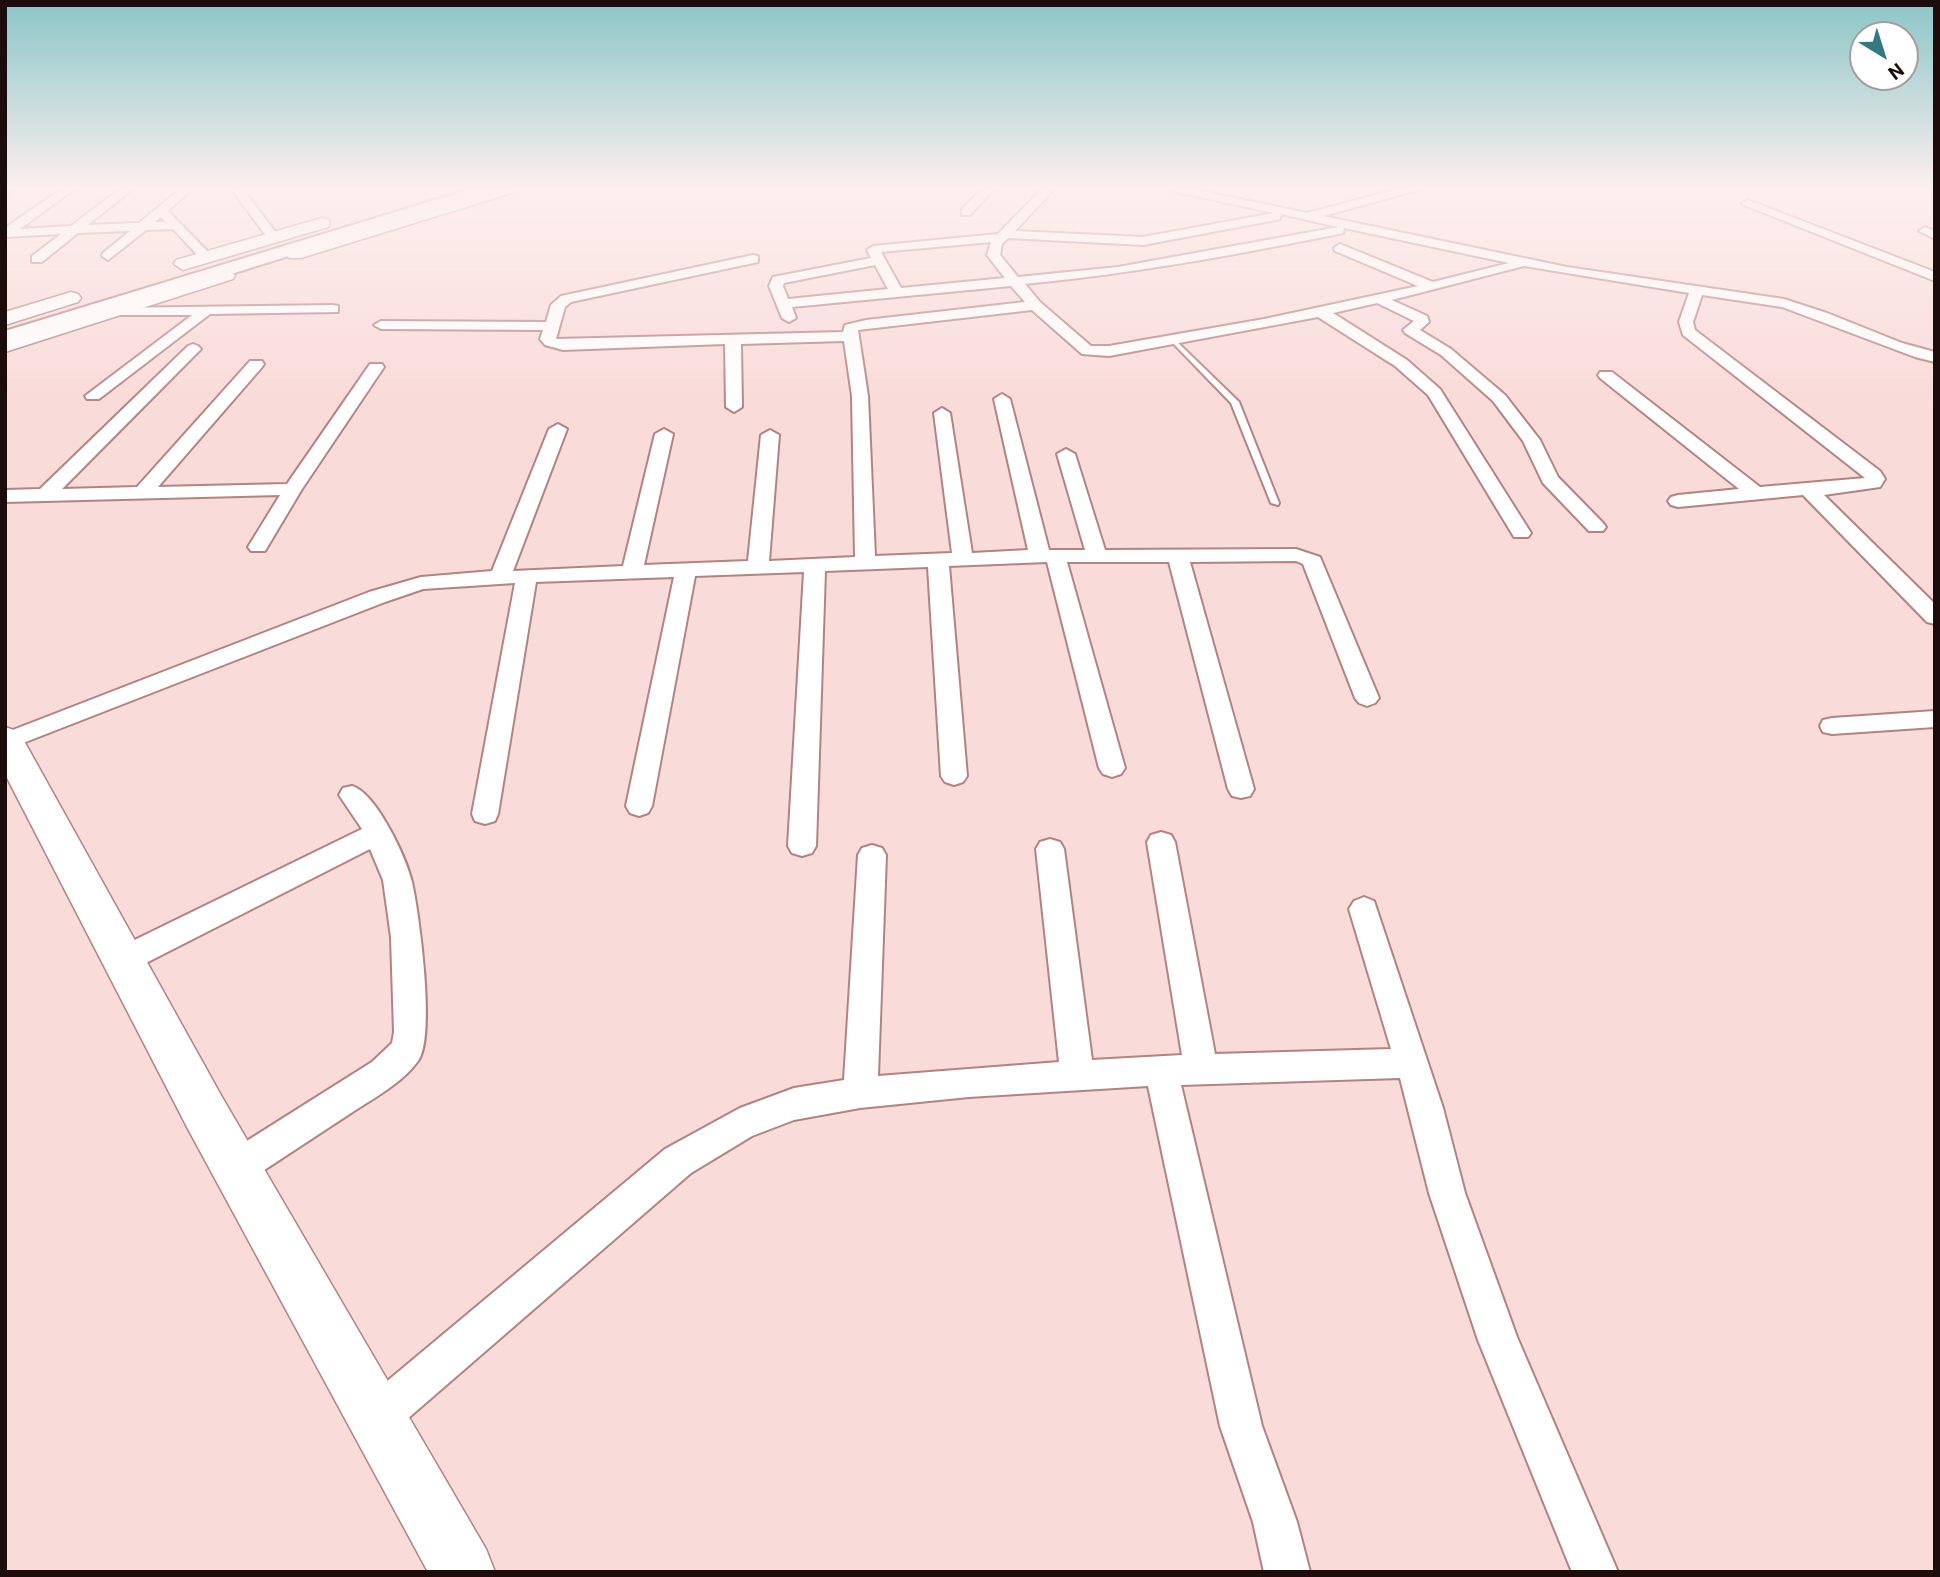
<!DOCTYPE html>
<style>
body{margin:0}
#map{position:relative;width:1940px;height:1577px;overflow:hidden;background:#f9dbd9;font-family:Roboto,sans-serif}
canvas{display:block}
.frame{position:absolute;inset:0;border:7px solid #1c0c0b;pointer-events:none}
.north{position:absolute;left:1849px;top:21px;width:70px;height:70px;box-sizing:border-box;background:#fff;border:2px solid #a49e9d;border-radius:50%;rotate:142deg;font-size:19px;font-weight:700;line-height:28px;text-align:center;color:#1c0c0b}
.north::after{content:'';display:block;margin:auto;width:24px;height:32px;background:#317a7e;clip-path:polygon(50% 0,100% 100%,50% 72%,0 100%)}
</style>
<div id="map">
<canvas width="1940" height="1577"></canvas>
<div class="frame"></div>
<div class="north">N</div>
</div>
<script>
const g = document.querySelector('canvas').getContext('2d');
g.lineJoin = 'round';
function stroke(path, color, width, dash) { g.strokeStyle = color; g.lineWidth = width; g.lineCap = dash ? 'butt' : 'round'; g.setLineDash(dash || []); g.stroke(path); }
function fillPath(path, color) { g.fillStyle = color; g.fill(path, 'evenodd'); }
const lane = new Path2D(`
 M1174 339 1239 402 1279 503 1278 505 1271 503 1231 403 1172 342V340Z`);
const street = new Path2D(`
 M5 188H18L5 195Z
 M63 188H76L20 229 71 226 121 188H134L88 225 139 223 182 188H193L168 211 213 257 212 260H202L173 229 146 230 108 260 102 256 103 253 130 231 78 233 42 262H32V256L61 234 5 237V228ZM161 217 166 222H155Z
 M983 188H995L970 215H962V209Z
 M1043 188H1055L1015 231 1143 237 1274 213 1172 191 1167 188H1187L1307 213 1402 188H1419L1418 190 1323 216 1567 267 1784 299 1827 313 1902 343 1935 352V362L1915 357 1782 307 1702 295 1693 322 1695 330 1880 471 1885 479 1880 487 1824 495 1935 604V624L1927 622 1803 495 1678 507 1671 505 1668 501 1671 497 1678 495 1739 489 1600 378 1598 375 1600 372H1612L1760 487 1865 478 1683 335 1679 322 1689 293 1524 266 1392 300 1427 316 1429 322 1420 330 1451 349 1505 395 1540 440 1558 477 1603 523 1606 527 1603 531H1589L1543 483 1523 441 1493 401 1441 355 1405 333 1403 330 1414 321 1377 303 1333 313 1407 360 1440 389 1531 533 1528 537H1514L1428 395 1395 366 1318 317 1109 356 1082 354 1032 310 858 330 868 396 875 556 952 553 934 413 942 408 950 413 972 553 1028 550 994 399 1002 394 1010 399 1049 550H1085L1057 454 1066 449 1075 454 1105 550 1296 549 1320 557 1379 698 1375 703 1367 706 1359 703 1355 698 1303 564 1296 561 1190 562 1254 789 1250 796 1241 798 1232 796 1228 789 1169 562H1067L1125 768 1121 774 1112 777 1103 774 1099 768 1047 562 949 566 967 776 963 782 954 785 945 782 941 776 928 567 825 571 816 846 812 853 802 856 792 853 788 846 804 572 695 576 652 806 648 813 639 816 630 813 626 806 674 577 536 582 498 814 495 821 485 824 475 821 472 814 515 583 423 589 385 602 5 750V733L369 592 421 577 492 571 549 429 558 424 567 429 513 571 623 566 655 434 664 429 673 434 644 565 748 561 761 435 770 430 779 435 769 561 855 557 852 396 844 341 741 344 742 407 734 412 726 407 725 344 563 350 545 345 540 339 543 330 381 329 374 325 381 321 546 322 551 305 561 296 753 255 758 256V262L571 302 565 307 556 339 843 332 845 325 866 320 1025 302 1011 286 792 307 796 318 789 322 782 318 769 286 773 277 871 258 867 250 873 246 998 234ZM1281 214 1338 227 1118 267 1018 277 1000 255 1002 244 1008 238 1143 245 1276 220 1280 219ZM1344 228 1509 263 1433 282 1340 244 1334 248 1335 251 1418 286 1264 319 1109 346H1091L1040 302 1025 284C1131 274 1234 255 1339 234L1343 233ZM991 242 987 255 1005 278 901 288 881 252ZM875 265 888 289 788 299 783 286 784 283Z
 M235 189H243L279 237 277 240H269L233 191Z
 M1748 200 1935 272V281L1744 205 1742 203Z
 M1925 227 1935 231V239L1919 231Z
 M333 305 338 306V312L210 314 99 399H87L85 396 192 315H115L110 314V308Z
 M193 344 198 346 201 349 198 352 62 489 137 487 250 361H262L264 364 262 367 158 487 287 484 370 364H382L384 367 302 489 265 551H251L248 547 280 495 5 502V490L40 489 188 346Z
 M1935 711V727L1832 734 1823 732 1820 726 1823 720 1832 718Z
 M352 786C376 793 406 857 412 882 419 913 436 1037 418 1061 401 1084 374 1098 351 1113 317 1135 283 1158 249 1180L236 1185 223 1180 218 1168 223 1156 372 1062 392 1043 394 1032 391 937 383 880 370 849 134 969 123 973 112 969 108 960 112 951 362 829 339 795 343 788Z
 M1161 832 1171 835 1175 842 1215 1054 1391 1049 1349 909 1354 901 1364 897 1374 901 1443 1108 1465 1193 1517 1337 1618 1572H1572L1478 1340 1429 1193 1400 1078 1181 1085 1262 1426 1297 1522 1310 1572H1264L1253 1522 1220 1426 1148 1086 969 1097 860 1108 794 1120 752 1136 691 1173 391 1433 376 1439 361 1433 355 1418 361 1403 665 1149 740 1108 794 1088 844 1080 858 855 862 848 872 845 882 848 886 855 878 1076 1059 1062 1036 849 1040 842 1050 839 1060 842 1064 849 1092 1060 1182 1055 1147 842 1151 835Z`);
const secondary = new Path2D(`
 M496 188H520L518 191 301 258H289L286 254 289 250Z
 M322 218 328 219 330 223 328 227 183 270 174 264 176 260Z
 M226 269 235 275 233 279 5 352V339Z
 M71 292 78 294 81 298 78 302 5 325V312Z
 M5 727 17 731 23 739 222 1097 486 1549 495 1572H428L188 1129 5 774Z`);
const primary = new Path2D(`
 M474 188H498L496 191 5 345V331Z`);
stroke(lane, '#b18482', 4);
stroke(street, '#b18482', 4);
stroke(secondary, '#b18482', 3);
stroke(primary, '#b18482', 4);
fillPath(lane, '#fff');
fillPath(street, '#fff');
fillPath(secondary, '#fff');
fillPath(primary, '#fff');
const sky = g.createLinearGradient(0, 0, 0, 408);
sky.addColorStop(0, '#8bc5c7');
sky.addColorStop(0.46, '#fcefee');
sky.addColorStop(1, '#fcefee00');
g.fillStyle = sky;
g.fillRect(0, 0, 1940, 408);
</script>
